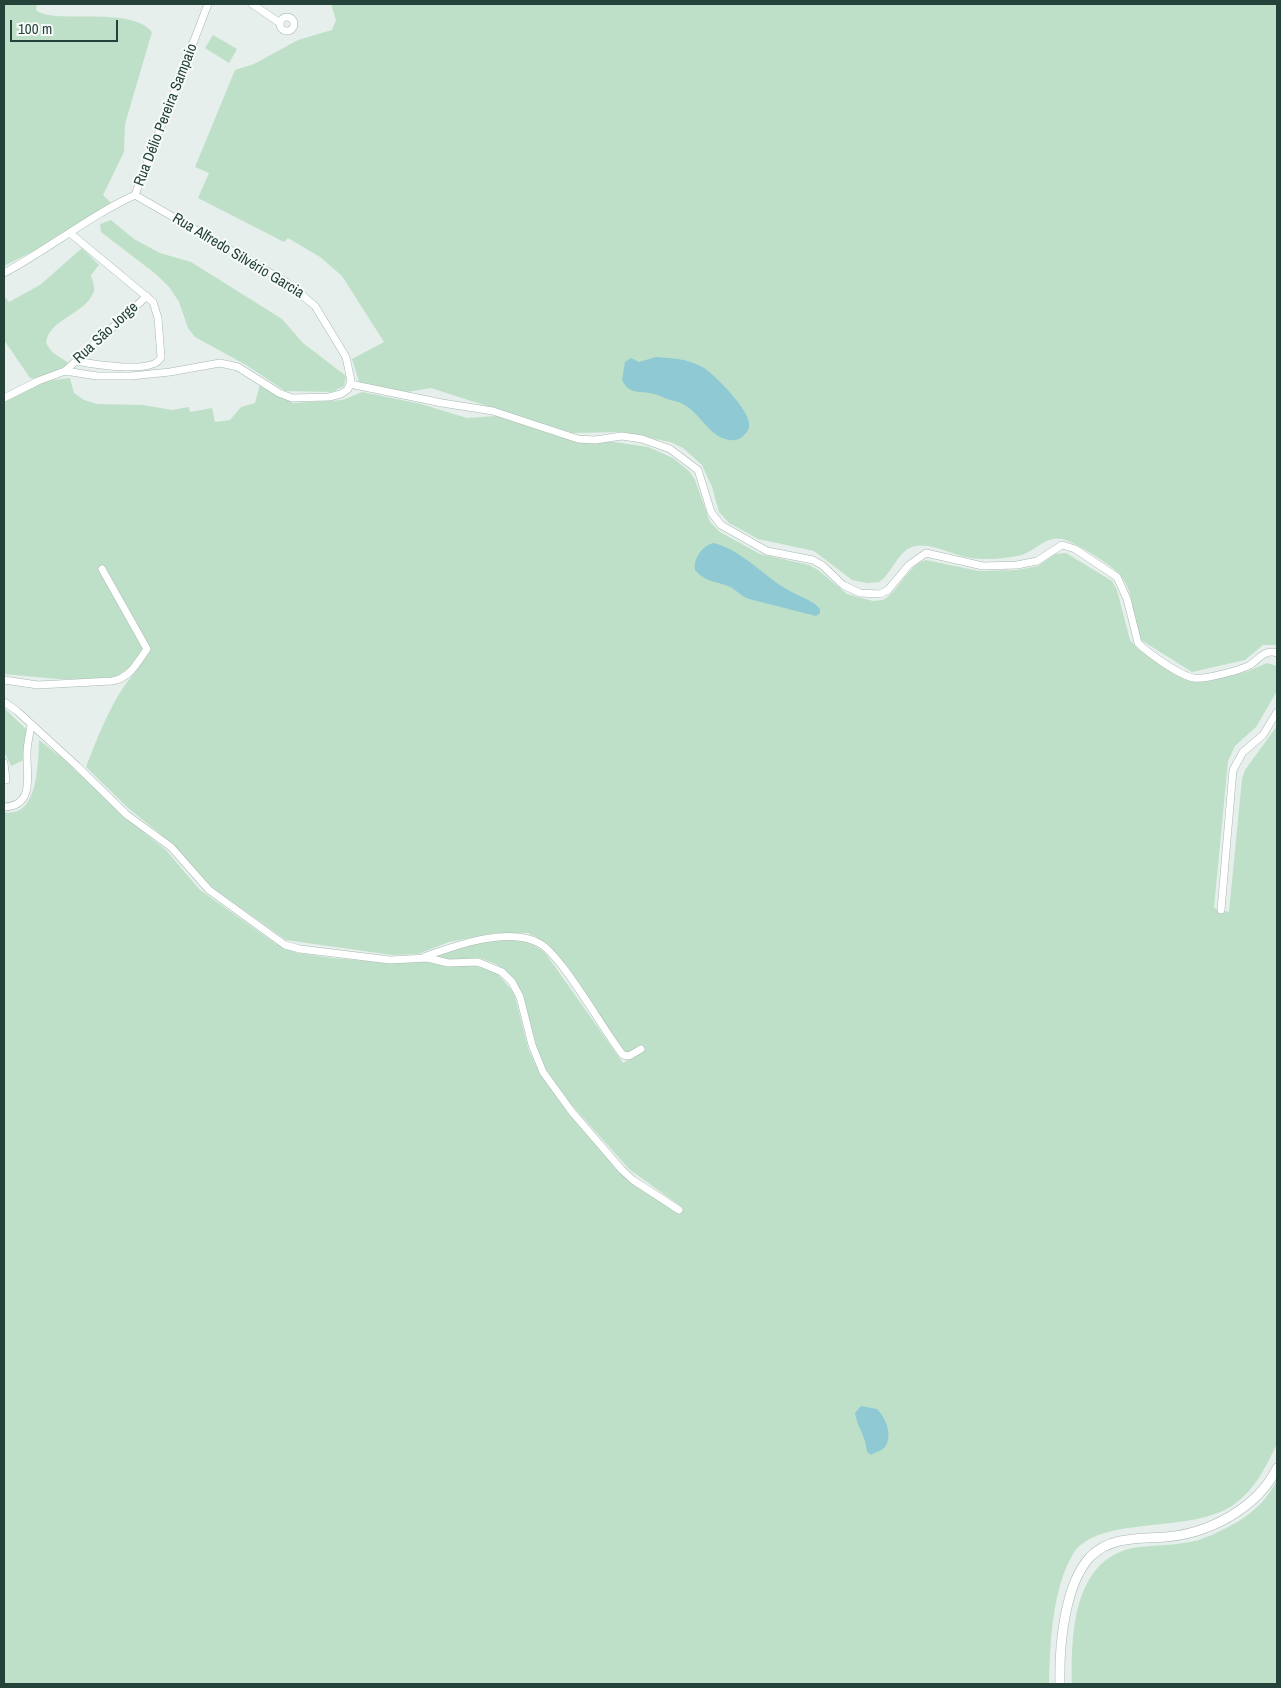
<!DOCTYPE html>
<meta charset="utf-8">
<style>
body{margin:0}
#map{position:relative;width:1281px;height:1688px;overflow:hidden;background:#e6efeb;font-family:"Archivo Narrow",sans-serif}
canvas{display:block}
.frame{position:absolute;inset:0;border:5px solid #24423a;pointer-events:none}
.scale{position:absolute;left:10px;top:20px;width:108px;height:22px;box-sizing:border-box;border:2px solid #24423a;border-top:0;padding-left:6px;font-size:15px;line-height:18px;white-space:nowrap;color:#24423a;-webkit-text-stroke:4px #f7fbf9;paint-order:stroke}
</style>
<div id="map">
<canvas width="1281" height="1688"></canvas>
<div class="frame"></div>
<div class="scale">100 m</div>
</div>
<script>
const g = document.querySelector('canvas').getContext('2d');
g.lineJoin = 'round';
function fillPath(path, color) { g.fillStyle = color; g.fill(path, 'evenodd'); }
function stroke(path, color, width, dash) { g.strokeStyle = color; g.lineWidth = width; g.lineCap = dash ? 'butt' : 'round'; g.setLineDash(dash || []); g.stroke(path); }
function write(font, color, halo, rows, align = 'center') {
  g.font = font + ' "Archivo Narrow",sans-serif'; g.lineWidth = 4; g.setLineDash([]); g.textBaseline = 'middle'; g.strokeStyle = halo; g.fillStyle = color; for (const [text, x, y, turn = 0] of rows) {
    g.save(); g.translate(x, y); g.rotate((+turn || 0) * Math.PI / 180); g.textAlign = isNaN(turn) ? turn : align; if (halo) g.strokeText(text, 0, 0); g.fillText(text, 0, 0); g.restore();
  }
}
fillPath(new Path2D(`
 M4 4H37L36 10C52 25 131 5 152 32L125 124 124 152 103 195 111 203 44 246 4 266Z
 M331 4H1277V645H1263L1245 660 1192 672 1141 640C1131 620 1136 593 1120 575 1112 565 1075 542 1062 539 1045 535 1033 554 1017 556 1003 559 985 560 971 558 953 556 930 541 912 547 897 552 892 574 879 582L867 583 852 580 814 551 758 539 729 523 719 512 712 487 702 465 683 448 670 442 622 432 571 433 431 388 407 392 360 385 352 359 384 342 342 276 320 257 288 238 284 242 198 198 209 173 195 167 235 70 254 64 298 40 332 30 336 20Z
 M213 35 237 49 229 63 205 48Z
 M111 220 134 239 160 253 191 262 282 319 303 343 346 376 344 386 332 392 285 391 246 365 195 337 188 328 179 302 170 288 157 275 101 232 100 224Z
 M82 248 99 265 91 275C92 280 95 286 94 291 87 314 49 318 46 343L52 352 67 362 68 365 37 379 30 378 4 340V296L9 302 40 285Z
 M70 378 74 393 84 400 97 404 143 405 172 410 189 407 190 412 212 408 215 422 230 420 241 407 255 403 260 384 293 403 343 400 362 392 421 404 467 418 496 416 576 442H614L648 447 673 458 690 472 695 480 710 522 720 532 760 554 809 565 818 570 847 594 873 601 883 600C900 590 907 566 926 560L979 571 1017 570 1038 566 1055 554 1066 553 1112 581 1117 590 1130 640 1138 649 1175 674 1192 681 1203 682 1246 672 1267 663 1277 666V691L1256 727 1235 746 1228 761 1214 908 1229 912 1242 779 1245 770 1277 726V1444C1266 1466 1256 1488 1236 1503 1193 1536 1099 1513 1073 1554 1052 1589 1050 1645 1049 1684H4V812C39 819 38 761 39 740L61 757 131 822 166 850 200 890 276 944 298 953 332 958 393 963 421 961 449 967 472 965 497 973 514 993 528 1048 536 1066 560 1101 628 1180 679 1214 683 1208 629 1169 560 1092 541 1062 524 999 510 975 496 964 480 958 453 960 430 956C465 947 517 925 546 954L623 1063 643 1050 628 1055 548 944 528 933H496L449 942 418 954 392 955 286 940 213 888 169 841 127 807 86 767C99 734 112 699 135 672L131 667 112 679H57L4 674V402L46 381Z
 M4 708 27 730 24 760 11 766 4 751Z
 M1277 1480V1684H1072C1071 1635 1073 1560 1133 1548 1149 1545 1166 1546 1183 1543 1203 1541 1221 1531 1239 1521 1256 1510 1268 1498 1277 1480Z`), '#bfe0c8');
fillPath(new Path2D(`
 M656 357C673 358 689 359 704 368 715 375 749 410 749 423 750 428 747 433 743 436 739 440 735 441 729 440 707 437 698 406 675 401 667 400 662 396 654 394 640 390 630 396 622 380L625 362 631 358 639 362Z
 M713 543C741 549 764 577 790 591 800 597 813 600 820 609V613L816 616 749 599C740 596 736 589 728 586 715 581 705 582 695 570 693 559 702 546 713 543Z
 M861 1406 877 1409C886 1418 893 1435 885 1447 882 1451 875 1452 871 1455L867 1452C866 1436 857 1427 855 1413Z`), '#8ec9d4');
const minor = new Path2D(`
 M252 4 280 23
 M280 24a7 7 0 1 1 14 0a7 7 0 1 1-14 0Z
 M70 233 153 302 158 318 161 357C155 375 92 364 76 361
 M4 273C49 249 89 216 135 195L208 4
 M65 371 147 296
 M350 384 442 403 493 411 578 439 595 440 622 436 642 439 670 449 698 470 711 512 721 525 767 551 813 560 822 565 843 585 860 593 880 594 888 590 909 565 926 553 983 566 1017 565 1037 561 1062 545 1075 549 1117 577 1127 599 1138 643C1148 653 1180 676 1194 678 1204 680 1241 670 1250 665 1259 659 1265 649 1277 653
 M4 398 38 381 65 371 97 376H131L170 372 220 363 238 367 279 393 292 398 329 397 341 394 348 389 351 381 346 357 315 306 286 282 135 195
 M4 680 38 685 112 681C130 678 137 663 147 649L102 569
 M4 702 17 711 77 766 127 815 171 847 209 890 285 945 300 949 390 960 428 958 448 963 478 962 502 972 512 982 520 997 532 1045 543 1072 572 1112 622 1170 633 1180 679 1210
 M4 763 6 780
 M4 807C36 806 26 772 27 753 27 743 30 734 31 725
 M1221 910 1233 770 1243 752 1263 735 1277 712
 M424 957C454 946 508 926 539 943 562 955 603 1030 623 1055L629 1056 641 1049`);
const tertiary = new Path2D(`
 M1060 1684C1059 1648 1064 1585 1090 1557 1111 1536 1139 1539 1165 1537 1208 1534 1258 1508 1277 1468`);
stroke(minor, '#a8b8b2', 8);
stroke(tertiary, '#a8b8b2', 10);
stroke(minor, '#fff', 7);
stroke(tertiary, '#fff', 9);
write('15px', '#24423a', '#f7fbf9', [
 ["Rua Délio Pereira Sampaio",166,115,-69],
 ["Rua Alfredo Silvério Garcia",238,256,31],
 ["Rua São Jorge",106,333,-43]
]);
</script>
